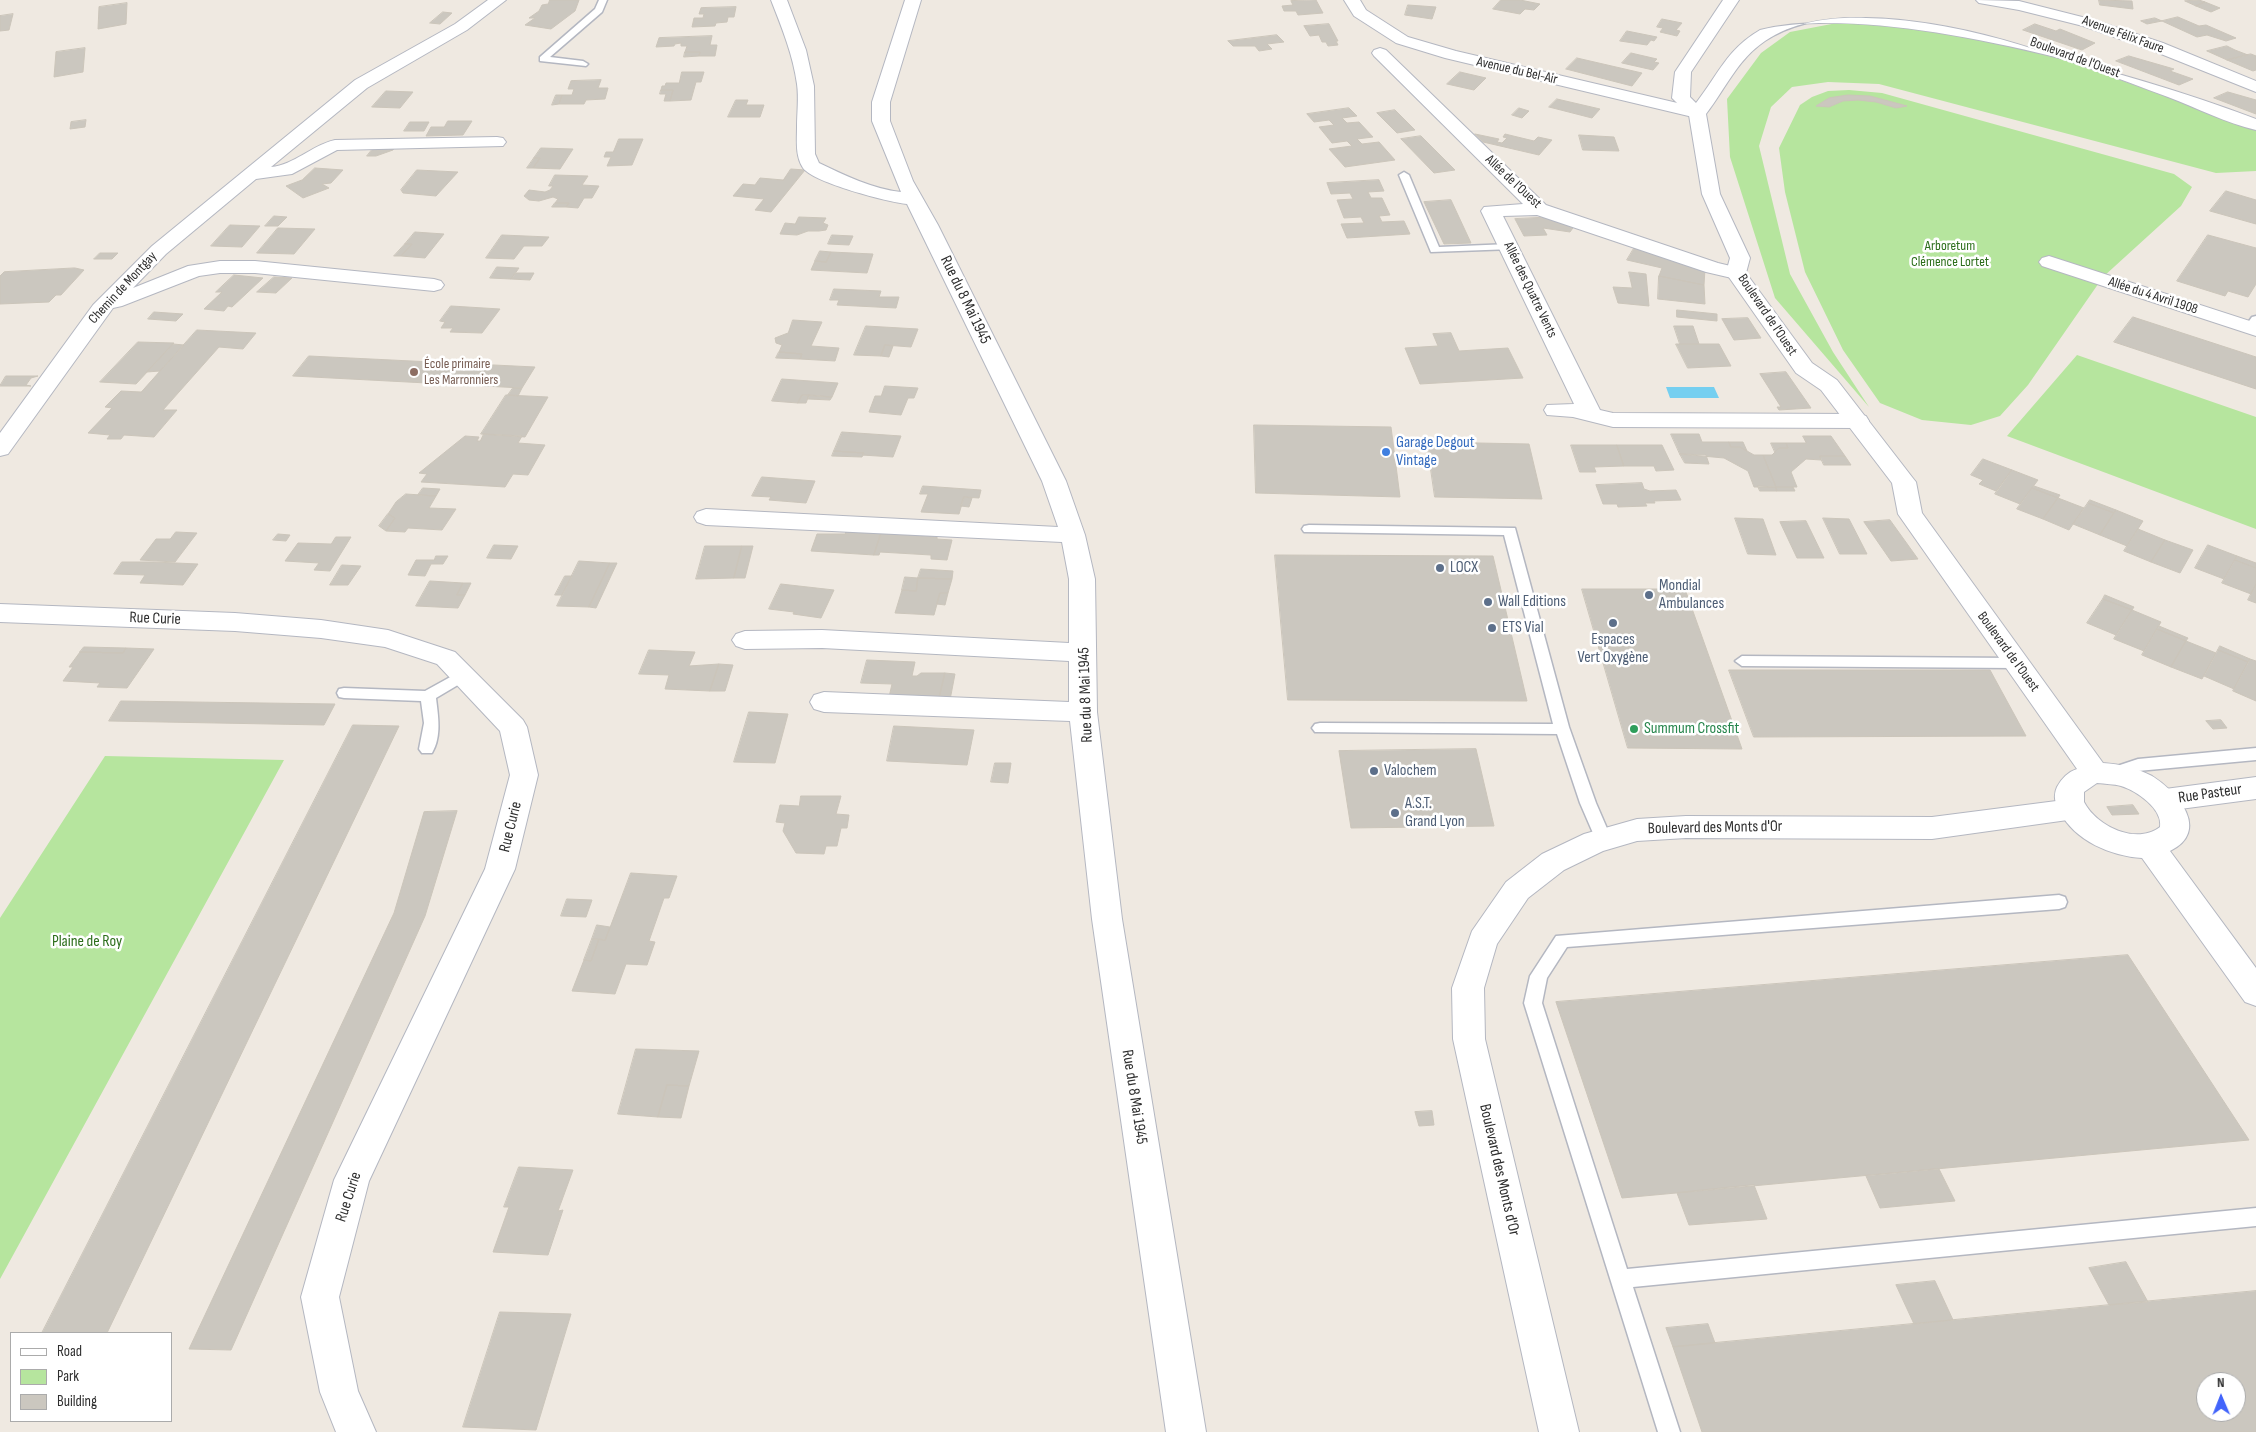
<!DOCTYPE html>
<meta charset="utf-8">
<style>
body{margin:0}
#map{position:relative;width:2256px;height:1432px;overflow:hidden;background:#efe9e1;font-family:"Sofia Sans Condensed",sans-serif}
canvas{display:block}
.legend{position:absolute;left:10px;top:1332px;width:162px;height:90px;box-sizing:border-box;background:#fff;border:1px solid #ababab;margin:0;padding:6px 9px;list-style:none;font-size:15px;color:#2e2e2e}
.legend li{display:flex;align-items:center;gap:10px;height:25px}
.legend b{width:25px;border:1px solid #ababab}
.north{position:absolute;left:2196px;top:1372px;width:50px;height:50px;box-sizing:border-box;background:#fff;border:1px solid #ababab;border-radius:50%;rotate:359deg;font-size:14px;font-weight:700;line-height:20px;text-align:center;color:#2e2e2e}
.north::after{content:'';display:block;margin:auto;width:18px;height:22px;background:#4264fb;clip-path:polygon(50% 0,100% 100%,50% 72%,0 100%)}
</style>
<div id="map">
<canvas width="2256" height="1432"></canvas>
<ul class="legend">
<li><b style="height:6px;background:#fff"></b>Road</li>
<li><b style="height:14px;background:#b6e59e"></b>Park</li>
<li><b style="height:14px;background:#cbc7bf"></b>Building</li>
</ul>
<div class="north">N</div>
</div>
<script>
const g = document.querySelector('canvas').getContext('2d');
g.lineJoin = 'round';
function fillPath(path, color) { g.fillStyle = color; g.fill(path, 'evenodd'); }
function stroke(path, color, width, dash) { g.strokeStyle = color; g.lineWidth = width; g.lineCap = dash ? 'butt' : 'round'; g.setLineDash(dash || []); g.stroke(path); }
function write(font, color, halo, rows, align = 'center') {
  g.font = font + ' "Sofia Sans Condensed",sans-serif'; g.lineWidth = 5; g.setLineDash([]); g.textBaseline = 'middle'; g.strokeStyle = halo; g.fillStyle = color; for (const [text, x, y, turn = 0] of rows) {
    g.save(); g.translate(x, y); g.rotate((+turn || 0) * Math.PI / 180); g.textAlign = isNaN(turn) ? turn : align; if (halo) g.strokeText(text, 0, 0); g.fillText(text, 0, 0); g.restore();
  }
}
fillPath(new Path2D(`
 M1842 22 1956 29 2035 49 2256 129V171L2216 173 1879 84 1828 82 1792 87 1771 107 1759 146 1790 274 1833 352 1869 407 1775 298 1730 157 1727 99 1761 53 1790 32Z
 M1849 90 1882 93 2174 174 2192 187 2181 206 2103 277 2028 385 2000 416 1971 425 1922 420 1880 403 1843 350 1805 272 1785 192 1779 148 1800 105 1812 97 1828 91Z
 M2077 355 2256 417V529L2007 436Z
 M105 756 284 760 0 1279V918Z`), '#b6e59e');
fillPath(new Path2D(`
 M1666 387H1714L1719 398H1670Z`), '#75cff0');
const building = new Path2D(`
 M550 0H579L575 11 551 29 525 25 535 18H529L539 11 542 5 548 4Z
 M1316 0 1323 13 1298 15 1296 11H1284L1282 6 1293 5 1291 1Z
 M1501 0H1520L1540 4 1534 10 1525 9 1520 14 1493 9Z
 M2099 0 2132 1 2133 9 2100 5Z
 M2199 0 2205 2 2196 6 2185 1Z
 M2205 2 2220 8 2211 12 2196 6Z
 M127 3 126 24 98 29 99 7Z
 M1408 5 1436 7 1432 19 1405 15Z
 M736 7 734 17H728L727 22 716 23 715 26 692 27 694 18H703L704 14H699L701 8Z
 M443 12 452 13 440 24 430 23Z
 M13 14 9 30 0 31V16Z
 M2178 17 2199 26 2206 25 2236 38 2226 41 2207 35 2197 37 2162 21Z
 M2155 18 2162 21 2147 24 2141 21Z
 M1662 19 1682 23 1676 30 1680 31 1677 36 1660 32 1663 28 1657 27Z
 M1329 24 1338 41H1336L1338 45 1328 46 1326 42H1322L1319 35 1310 36 1304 26Z
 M2035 24 2056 31 2060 29 2095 43 2082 50 2023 30Z
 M1627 31 1657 37 1654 41 1651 40 1647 45 1620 41Z
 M1277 35 1284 42 1267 44 1272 49 1259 51 1255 46H1233L1228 41Z
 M712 36 710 45H717L715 56H699L700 52H685L687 46H681V43L675 44 674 46 656 47 659 38Z
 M2227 46 2235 50 2248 55 2227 60 2207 51Z
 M85 48 83 72 54 77 56 52Z
 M685 52H700L699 56 684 57Z
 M1631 53 1657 59 1654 62 1659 63 1653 70 1622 63Z
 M2251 54 2256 56V70L2253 71 2227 60Z
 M2129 56 2174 69 2170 71 2193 79 2179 85 2116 61Z
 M1577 58 1642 73 1632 86 1566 69Z
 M682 72H704L701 82H696L691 100 670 101 673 90H661L662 86H665L666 83H679Z
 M1460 72 1486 78 1474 90 1447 84Z
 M601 80 598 88H608L605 99 586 100 584 104H559L562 95H572L574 89H568L571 81Z
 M661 90H673L670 101H664L666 94H660Z
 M386 91 413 92 400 108 372 107Z
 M2228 92 2256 100V114L2214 98Z
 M556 95H562L559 104 552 105Z
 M1848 95 1870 96 1907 106 1896 108 1876 102 1858 100 1843 101 1829 107 1816 106 1829 98Z
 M1557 99 1600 109 1592 118 1549 107Z
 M736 100H748L746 105H764L760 117H728Z
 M1349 108 1357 116 1342 118 1347 123 1359 122 1373 137 1357 139 1362 144 1379 142 1395 160 1345 167 1329 149 1352 146 1347 141 1332 143 1319 127 1334 125 1329 120 1314 122 1307 114Z
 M1519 108 1529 111 1522 118 1512 115Z
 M1395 110 1415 130 1397 133 1377 113Z
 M86 120 85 127 70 129 71 122Z
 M448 121H472L463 135 426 136 431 127H444Z
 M410 122H429L424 131H404Z
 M1475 134 1499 139 1497 142 1502 143 1507 138 1503 137 1505 134 1534 141 1538 137 1552 140 1539 155 1483 142Z
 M1579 135 1614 137 1619 151 1583 150Z
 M1421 136 1455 170 1434 173 1401 139Z
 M619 139H643L632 165 607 166 611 157H604L606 152H613Z
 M375 146H396L393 150 376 156H367Z
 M541 148 573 149 560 169 533 168 540 158H534Z
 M534 158H540L533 168H527Z
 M315 168 343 170 331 183 322 184 329 188 303 198 286 186 302 180Z
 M791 169 805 170 771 212 755 210 764 199 733 196 743 184 755 185 760 178 783 180Z
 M417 170 458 172 436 196 403 193 401 190Z
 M555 175 588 176 582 185 599 186 592 198H584L578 208 566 207 569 203H555L558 199 553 197 539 201 529 200 524 196 529 190 545 192 550 190 553 186H549Z
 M1379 180 1384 191 1368 192 1371 198H1382L1390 215 1379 216 1382 222 1404 221 1410 234 1347 238 1341 224 1364 223 1361 217 1344 218 1337 200 1353 199 1350 193 1331 194 1327 183Z
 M2226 191 2256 200V224L2210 211Z
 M1451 200 1471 243 1444 244 1424 202Z
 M555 203H569L566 207H552Z
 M274 216 287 217 278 226H265Z
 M799 217 826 218 823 223 828 225 826 230 819 231H808L797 235 780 234 785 223 795 224Z
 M1551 217 1575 225 1570 232 1543 228 1547 235 1524 236 1515 219Z
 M230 225 260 226 242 247 211 246Z
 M278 228 315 229 294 254 257 253Z
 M415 232 444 234 425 258 401 256 412 244H405Z
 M502 235 549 237 542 246H524L514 259 486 258Z
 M832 235 853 236 849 245 828 244Z
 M2208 235 2256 248V284L2248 297 2228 291 2225 296 2177 281Z
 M405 244H412L401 256H394Z
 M1636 245 1705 269 1704 285 1659 276 1662 268 1627 260Z
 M820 251 831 252 826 262 815 261Z
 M831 252 873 254 867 273 811 270 815 261 826 262Z
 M100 253H118L112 259H94Z
 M497 267 519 268 511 279 490 278Z
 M75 268 84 270 61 295H56L49 302 0 304V276L4 272Z
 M1629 272 1646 274 1649 306 1618 303 1613 287 1632 288Z
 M516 273H534L530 280 511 279Z
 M234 275 263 278 232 307 228 306 224 311 204 309 222 292H216Z
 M1659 276 1704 285 1705 304 1658 299Z
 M274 277 292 278 276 293 257 292Z
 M834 289 881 291 879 297H899L896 308 837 305 839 300H830Z
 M451 306 500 309 482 333 450 332 453 328H441L445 322 440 321Z
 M1677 310 1717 314V321L1677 317Z
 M154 312 183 314 176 321 148 319Z
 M2133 317 2256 357V389L2114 342Z
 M1748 318 1761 338 1734 340 1722 319Z
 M793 320 822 322 811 346 839 348 835 361 800 359 802 354 779 352 782 345 776 343 775 338 788 333Z
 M866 326 918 329 911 347 885 345 881 356 854 355Z
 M1674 326H1693L1699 344H1680Z
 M197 330 256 333 243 349 219 347 163 410H177L154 437 124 435 121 439H107L110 435 88 433 112 408 105 407 121 391 141 392Z
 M1451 333 1459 351 1508 348 1523 378 1420 384 1405 348 1438 346 1433 334Z
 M138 342 174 343 136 384 100 382Z
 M173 344 184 345 160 371 147 372Z
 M1676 344H1719L1731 366 1688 368Z
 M885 345 893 346 889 357 881 356Z
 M779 352 802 354 800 359 776 358Z
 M309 356 535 367 522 388 293 376Z
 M1786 372 1811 408 1779 410 1777 407H1781L1760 374Z
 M6 376H38L31 378 26 385 31 386H0Z
 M782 379 838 383 832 397 802 395 798 403 772 401Z
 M885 386 918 388 914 398H908L901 415 869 412 875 396H881Z
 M513 388H522L518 396 508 395Z
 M506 395 548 397 525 437 481 434Z
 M802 395H809L806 403H798Z
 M809 395 832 397 830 400 808 399Z
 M1254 425 1391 427 1400 497 1256 493Z
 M842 432 901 436 893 457 862 455 864 453 834 451Z
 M484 434 522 436 518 443 545 445 528 475 513 474 505 487 421 482 427 474 419 473 465 436 479 437 477 441H480Z
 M1671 434H1699L1702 442H1729L1731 447H1740L1754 455H1763L1776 487H1754L1748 471 1724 458 1680 454Z
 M1803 436H1831L1845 456H1820L1821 460 1806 459 1791 472 1797 487H1776L1763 455H1772L1779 448H1788L1786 443H1806Z
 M1427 442 1529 444 1542 499 1435 497Z
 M1729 442H1743L1747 451 1740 447H1731Z
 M1771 443H1786L1788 448H1779L1775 452Z
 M1571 445H1617L1624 466 1594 467 1596 472H1580Z
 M1617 445H1662L1674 470 1656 471 1654 466H1624Z
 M834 451 864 453 862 457 832 456Z
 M1680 454 1706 455 1709 464 1685 463Z
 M1820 456H1845L1851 465H1824Z
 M1983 459 2012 470 1996 491 1979 484 1983 480 1971 475Z
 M2012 470 2038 480 2020 504 1995 494Z
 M762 477 815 481 806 503 769 500 771 497 752 496Z
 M1642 483 1644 489 1650 491 1676 490 1681 500 1654 501 1655 503H1645L1647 506 1618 507 1617 504H1603L1596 485Z
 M923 486 981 490 979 498 964 497 959 514 921 512 928 494H920Z
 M1758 486 1776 487 1777 491H1760Z
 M2034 486 2060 495 2058 498 2032 488Z
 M1776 487H1793L1795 491H1777Z
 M423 488 440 489 436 496 418 495Z
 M2032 488 2058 498 2043 519 2017 509Z
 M406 494 436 496 429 508 456 509 442 530 408 528 405 532 386 531 395 518 388 514 396 502Z
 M964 497 972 498 969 507 961 506Z
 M2058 498 2084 508 2069 530 2043 519Z
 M2090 500 2116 510 2114 513 2088 503Z
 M2088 503 2114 513 2100 535 2073 524Z
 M2116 510 2143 521 2127 546 2100 535Z
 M388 514 395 518 386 531 379 526Z
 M1735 518 1763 519 1776 555 1748 554Z
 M1823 518 1849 519 1867 554H1840Z
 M1890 520 1918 559 1891 561 1864 522Z
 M1806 521 1824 558H1797L1780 522Z
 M2138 529 2165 540 2151 562 2124 551Z
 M846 531 881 533 874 555 811 551 817 534H845Z
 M176 532 197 533 175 562 140 560 156 539H170Z
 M881 533 937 537V539L952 540 947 560 931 559V555L880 552 879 555H874Z
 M278 534 290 535 286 541 273 540Z
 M336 537H351L330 571 314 570 319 563 285 561 298 543 331 544Z
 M2165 540 2193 550 2180 573 2151 562Z
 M494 545 518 546 511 559 487 558Z
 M2208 545 2237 556 2224 579 2195 568Z
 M705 546H742L734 578 696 579Z
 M742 546H753L745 578H734Z
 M1275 555 1493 556 1527 701 1288 700Z
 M436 556H448L443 564H431L425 576 408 575 416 560H434Z
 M2237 556 2256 563V568L2235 560Z
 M2235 560 2256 568V584L2251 594 2222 583Z
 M579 561 610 563 589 607 557 606Z
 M122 562H154L198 564 183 585 140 583 145 575 114 574Z
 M610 563H617L596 608 589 607Z
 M342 565 361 566 348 585H330Z
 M921 569 953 571 952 579 918 578Z
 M565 576H572L562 595H555Z
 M905 577 918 578 916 591 902 590Z
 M918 578 952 579 948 593H940L934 615 895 613 902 590 916 591Z
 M430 581 463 583 457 595H465L458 608 416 606Z
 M463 583H471L465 595H457Z
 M781 584 834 590 821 618 793 614 794 612 769 609Z
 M2256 584V603L2248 600Z
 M1582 589H1685L1742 749 1628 748Z
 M940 593H948L945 605 937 604Z
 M2105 595 2134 607 2132 610 2103 599Z
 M2103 599 2132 610 2116 635 2087 623Z
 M2132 610 2161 622 2144 651 2114 639Z
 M2159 626 2188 638 2186 641 2157 629Z
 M2157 629 2186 641 2171 667 2142 655Z
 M2186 641 2216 653 2202 679 2171 667Z
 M2220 646 2250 659 2248 662 2218 650Z
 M84 647 126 648 123 653 80 652Z
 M126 648 154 649 127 688 97 687 100 683 63 681 73 667H69L80 652 123 653Z
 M649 650 695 652 689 666 719 664 710 691 665 689 669 675 639 674Z
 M2218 650 2248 662 2234 689 2204 676Z
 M2250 659 2256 661V701L2233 691Z
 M867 660 915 662 912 676H917L921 673H945L939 699 889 697 892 684 861 683Z
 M719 664 733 665 725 691H710Z
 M1729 670H1990L2026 736 1754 737Z
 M945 673 955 674 950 700 939 699Z
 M121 701 335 704 324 725 109 721Z
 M749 712 788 714 775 763 734 762Z
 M2221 720 2227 728 2213 729 2206 721Z
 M353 725 399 726 107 1333H42Z
 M894 726 974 730 967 765 887 761Z
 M1476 749 1494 826 1351 828 1339 751Z
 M995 763H1011L1008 783 991 782Z
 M801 796H841L836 814 849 815 847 828H841L837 846H826L824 854 796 853 783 831 785 823 776 822 780 805 799 806Z
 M2133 805 2139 814 2112 815 2107 807Z
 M457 811 425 916 231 1350 189 1349 394 913 424 812Z
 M631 873 677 876 669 898H664L649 941 655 942 647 965 626 964 615 994 572 991 584 960 591 961 599 939 605 940Z
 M567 899 592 900 586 917 561 916Z
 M597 925 610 927 605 940 592 939Z
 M592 939H599L591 961 584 960Z
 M2128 955 2249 1140 1622 1198 1556 1002Z
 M636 1049 699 1051 689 1086 667 1085 658 1117 618 1114Z
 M667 1085 689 1086 681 1118 658 1117Z
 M1432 1111 1434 1125 1419 1126 1415 1112Z
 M519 1167 573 1170 558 1211 563 1210 548 1255 493 1252 509 1207H504Z
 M1939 1169 1955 1201 1880 1208 1866 1176Z
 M1754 1185 1767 1219 1689 1225 1677 1193Z
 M2126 1262 2148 1302 2109 1305 2089 1268Z
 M1935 1281 1953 1320 1914 1324 1896 1285Z
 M2256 1291V1432H1702L1673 1347ZM2206 1382H2236V1412H2206Z
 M500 1312 571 1314 536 1430 463 1427Z
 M1708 1324 1715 1343 1673 1347 1666 1328Z`);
fillPath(building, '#cbc7bf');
stroke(building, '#cbc5ba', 1);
const service = new Path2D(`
 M599 0H607L602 12 550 57 583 61 588 64 586 66 540 61V57L595 9Z
 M1404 172 1409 175 1439 247 1509 244 1513 245V249L1431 252 1399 175Z
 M2256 316V328L2250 331 2246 330 2244 328 2252 317Z
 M1309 525 1515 528 1569 727 1596 803 1612 840 1610 844 1604 846 1598 844 1596 840 1580 803 1557 734 1315 732 1312 728 1315 724 1320 723 1553 724 1504 535 1304 532 1302 529 1304 526Z
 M1742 656 2016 658 2023 663 2016 668 1742 666 1735 661Z
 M463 670 468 671 470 675 468 679 436 698C438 716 442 736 432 753H422L419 749 424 723 421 701 344 698 339 697 337 693 339 689 344 688 425 691Z
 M2256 748V760L2138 771 2113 779 2108 777 2105 773 2108 769 2138 759Z
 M2059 895 2065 897 2067 902 2065 907 2059 909 1567 947 1547 978 1542 1003 1627 1269 2256 1208V1226L1633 1287 1680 1432H1658L1524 1003 1530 976 1556 936Z`);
const minor = new Path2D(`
 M488 0H506L467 30 367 88 271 167C294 165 312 145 335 140L497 137 503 138 506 142 503 146 337 150 292 174 256 179 166 254 133 288 188 266 220 261H255L434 279 441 281 444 285 441 289 434 291 255 273H220L199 276 122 306 113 308 8 454 0 456V433L93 305 152 246 355 80 455 24Z
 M771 0H787L806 50 814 86 815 154 819 163C844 175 873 189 901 192L872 121V102L905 0H921L890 102V121L913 181 938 225 1066 481 1085 535 1095 579 1097 712 1122 919 1206 1432H1166L1092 919 1070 721 824 712 814 709 810 702 814 695 824 692 1069 702V661L822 648 745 649 736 646 732 640 736 634 745 631 822 630 1069 643V579L1062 542 706 525 697 522 694 517 697 512 706 509 1058 527 1042 481 907 204C888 202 814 183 803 168 795 156 797 140 797 127 797 113 799 98 797 84 793 55 782 28 771 0Z
 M1344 0H1360L1366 10 1408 37 1456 51 1703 109 1706 113 1703 117 1697 118 1445 58 1396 43 1354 16Z
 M1380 48 1386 50 1546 205 1718 263 1743 269 1746 273 1743 277 1736 279 1706 272 1537 215 1503 216 1600 410 1613 413 1858 414 1866 416 1869 421 1866 426 1858 428 1613 427 1573 417 1547 415 1544 410 1547 405 1574 404 1481 211 1484 207 1523 204 1374 56 1372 53 1374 50Z
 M2049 256 2256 323V336L2042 266 2039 262 2042 258Z
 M0 604 235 613 321 620 388 630 455 652 523 720 527 727 538 775 515 869 369 1181 339 1297 358 1391 376 1432H336L320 1392 301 1297 334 1180 485 869 510 775 500 731 437 664 385 647 321 638 235 631 0 622Z
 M2256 777V799L2165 811 2155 808 2151 800 2155 792 2165 789Z
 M2072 799 2082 802 2087 810 2082 818 1932 839 1686 838 1637 841 1603 851 1564 870 1528 898 1497 944 1484 988 1485 1039 1579 1432H1539L1453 1039 1452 988 1472 931 1506 882 1542 854 1584 834 1637 819 1686 816 1932 817Z`);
const tertiary = new Path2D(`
 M1723 0H1739L1691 72 1690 97 1696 103C1718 75 1727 49 1760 30 1881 0 2135 73 2256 119V130C2226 123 2197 108 2168 97 2070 61 1972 20 1866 18 1831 17 1795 21 1765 41 1737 60 1726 88 1706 114L1720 194 1750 258 1746 273 1812 363 1837 380 1912 477 1916 482 1922 513 2103 763C2120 764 2137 768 2152 776 2178 792 2211 831 2170 851L2256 968V1006L2245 1002 2142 858C2111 856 2075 841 2060 812 2055 803 2053 796 2057 787 2062 778 2068 772 2077 769L1898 514 1892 483 1821 390 1796 373 1726 273 1730 258 1702 194 1689 115 1672 98 1675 72ZM2097 783C2105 784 2114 784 2121 786 2137 791 2163 809 2160 827 2137 845 2097 827 2084 802V792Z
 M1976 0 2019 1 2094 20 2163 43 2256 81V92L2151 50 2083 26 2019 10 1979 3Z`);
stroke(service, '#b4b7c1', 3);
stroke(minor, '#b4b7c1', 2);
stroke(tertiary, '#b4b7c1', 2);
fillPath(service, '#fff');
fillPath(minor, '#fff');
fillPath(tertiary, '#fff');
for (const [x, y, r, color] of [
 [414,372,5,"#8d6e63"],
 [1386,452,5,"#3f7fe0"],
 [1440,568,5,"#5c6f8a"],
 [1649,595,5,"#5c6f8a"],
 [1488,602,5,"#5c6f8a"],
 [1613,623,5,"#5c6f8a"],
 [1492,628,5,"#5c6f8a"],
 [1634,729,5,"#2e9e5b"],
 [1374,771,5,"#5c6f8a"],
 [1395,813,5,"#5c6f8a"]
]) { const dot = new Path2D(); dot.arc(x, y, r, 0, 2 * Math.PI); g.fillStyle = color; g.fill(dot); stroke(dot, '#fff', 2); }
write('14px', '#2e2e2e', '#fff', [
 ["Avenue Félix Faure",2123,35,20],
 ["Boulevard de l'Ouest",2075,58,20],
 ["Avenue du Bel-Air",1517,71,13],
 ["Allée de l'Ouest",1513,182,43],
 ["Chemin de Montgay",123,288,-47],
 ["Allée des Quatre Vents",1530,290,64],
 ["Allée du 4 Avril 1908",2153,296,18],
 ["Boulevard de l'Ouest",1767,315,56],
 ["Boulevard de l'Ouest",2008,652,54]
]);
write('14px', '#2c6e1b', '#fff', [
 ["Arboretum",1950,246],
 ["Clémence Lortet",1950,262]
]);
write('14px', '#785e54', '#fff', [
 ["École primaire",424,364],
 ["Les Marronniers",424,380]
], 'left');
write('16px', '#2e2e2e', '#fff', [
 ["Rue du 8 Mai 1945",965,300,64],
 ["Rue Curie",155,619,2],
 ["Rue du 8 Mai 1945",1086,695,-92],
 ["Rue Pasteur",2210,794,-8],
 ["Rue Curie",511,827,-76],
 ["Boulevard des Monts d'Or",1715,828,-1],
 ["Rue du 8 Mai 1945",1134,1097,81],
 ["Boulevard des Monts d'Or",1499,1170,77],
 ["Rue Curie",349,1197,-72]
]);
write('16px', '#366cbe', '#fff', [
 ["Garage Degout",1396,443],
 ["Vintage",1396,461]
], 'left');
write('16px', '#4e5e75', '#fff', [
 ["LOCX",1450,568],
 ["Mondial",1659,586],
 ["Ambulances",1659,604],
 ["Wall Editions",1498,602],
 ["ETS Vial",1502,628],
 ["Espaces",1613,640,"center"],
 ["Vert Oxygène",1613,658,"center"],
 ["Valochem",1384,771],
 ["A.S.T.",1405,804],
 ["Grand Lyon",1405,822]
], 'left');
write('16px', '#27864d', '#fff', [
 ["Summum Crossfit",1644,729]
], 'left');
write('16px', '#2c6e1b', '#fff', [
 ["Plaine de Roy",87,942]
]);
</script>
